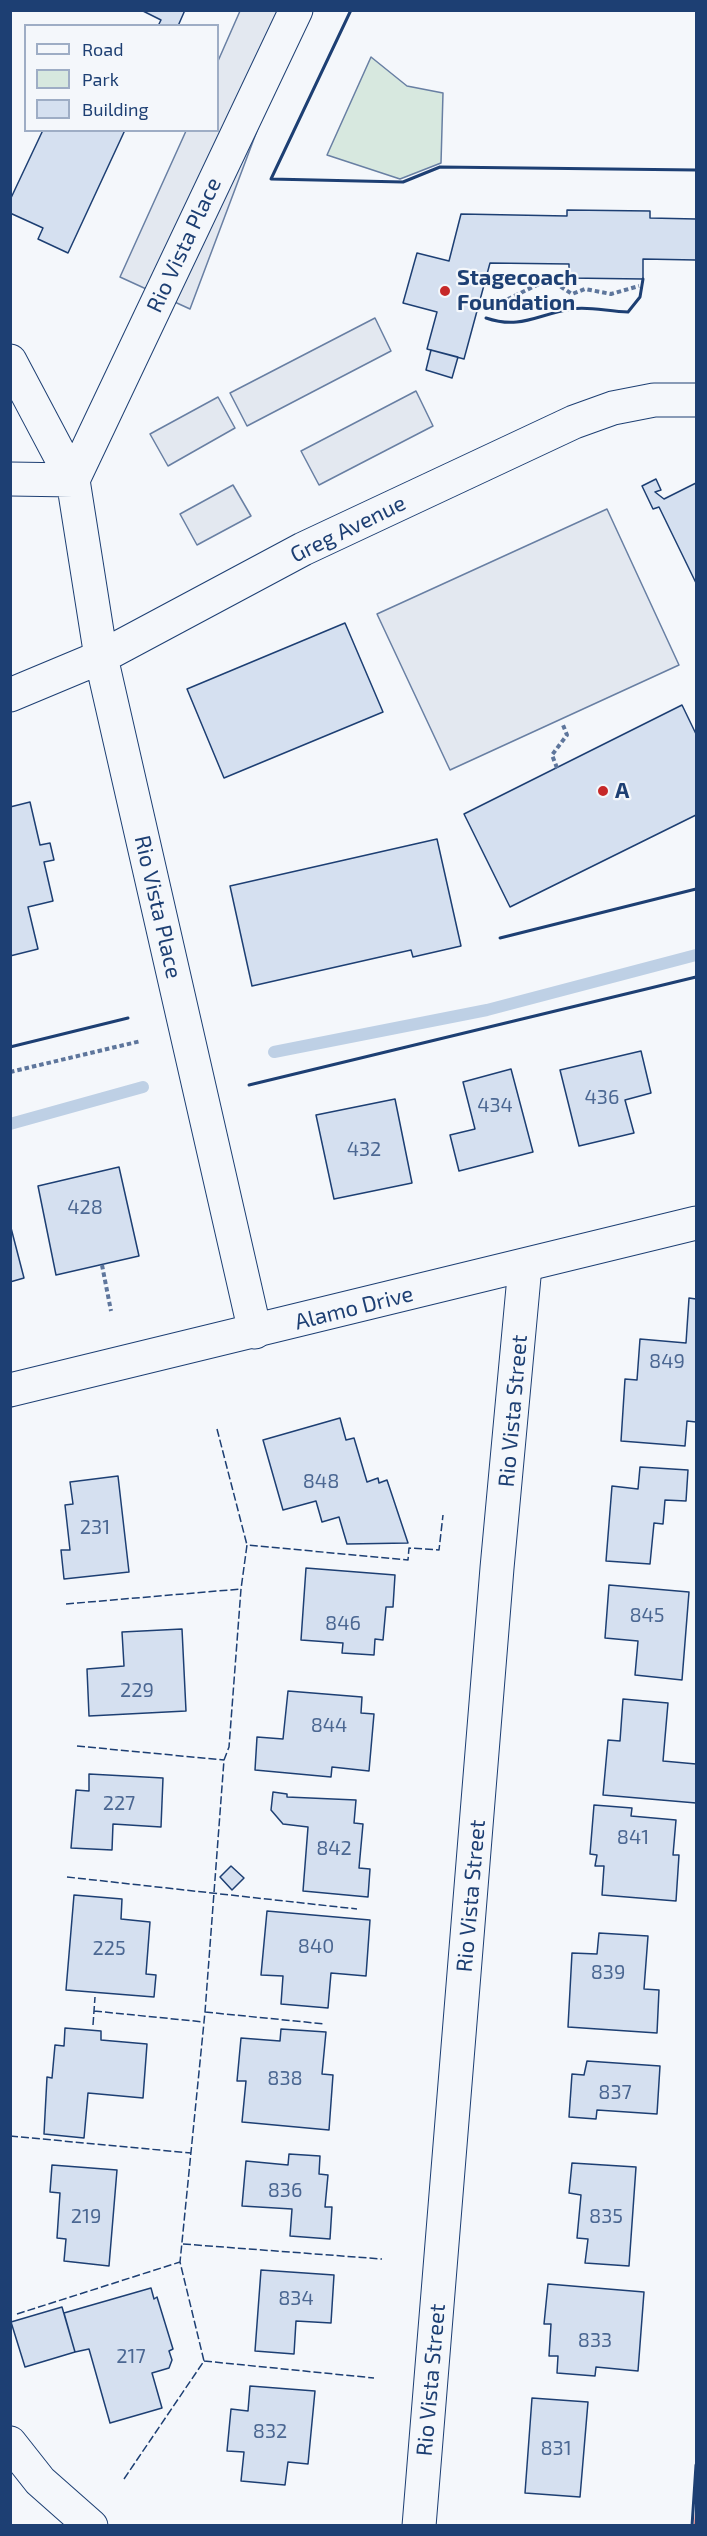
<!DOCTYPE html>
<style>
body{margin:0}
#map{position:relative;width:707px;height:2536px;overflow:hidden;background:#f4f7fb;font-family:"Exo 2",sans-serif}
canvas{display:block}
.frame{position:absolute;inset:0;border:12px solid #1d3f73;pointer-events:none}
.legend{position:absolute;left:24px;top:24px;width:195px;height:108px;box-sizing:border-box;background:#f4f7fb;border:2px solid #9eadc5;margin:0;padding:8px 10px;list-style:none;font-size:18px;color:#1d3f73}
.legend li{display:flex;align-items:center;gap:12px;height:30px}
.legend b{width:30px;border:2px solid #9eadc5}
</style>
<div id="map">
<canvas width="707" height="2536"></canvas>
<div class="frame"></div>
<ul class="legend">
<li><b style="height:8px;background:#f4f7fb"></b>Road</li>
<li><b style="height:16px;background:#d7e8df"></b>Park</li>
<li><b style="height:16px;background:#d5e0f0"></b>Building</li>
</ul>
</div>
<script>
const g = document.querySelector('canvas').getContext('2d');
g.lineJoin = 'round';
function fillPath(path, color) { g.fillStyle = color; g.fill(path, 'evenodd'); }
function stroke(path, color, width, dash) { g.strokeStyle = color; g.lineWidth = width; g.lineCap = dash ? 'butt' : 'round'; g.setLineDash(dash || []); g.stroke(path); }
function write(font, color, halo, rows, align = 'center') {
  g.font = font + ' "Exo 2",sans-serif'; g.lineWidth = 4.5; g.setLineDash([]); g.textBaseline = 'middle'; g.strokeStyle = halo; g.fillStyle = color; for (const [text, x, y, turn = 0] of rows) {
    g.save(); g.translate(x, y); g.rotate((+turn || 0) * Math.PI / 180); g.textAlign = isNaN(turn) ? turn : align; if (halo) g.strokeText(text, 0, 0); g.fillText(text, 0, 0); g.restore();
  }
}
const green = new Path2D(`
 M371 57 407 86 443 93 441 163 400 179 327 155Z`);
fillPath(green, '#d7e8df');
stroke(green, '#687fa3', 1.5);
const parking = new Path2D(`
 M240 11H302L190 309 120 277 186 131 218 130V61Z
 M375 318 391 351 247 426 230 393Z
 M416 391 433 426 319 485 301 451Z
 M218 397 235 428 168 466 150 434Z
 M233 485 251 516 197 545 180 514Z
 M607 509 679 665 450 770 377 614Z`);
fillPath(parking, '#e3e8f0');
stroke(parking, '#687fa3', 1.5);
stroke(new Path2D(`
 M274 1052 487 1010 696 955
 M10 1124 143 1087`), '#bed0e5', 12);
const building = new Path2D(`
 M141 10H185L178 26H158L161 20Z
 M43 130H125L68 253 38 239 43 228 10 213V200Z
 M567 210 650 211V218L696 219V260L643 259V279L569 278V264L490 263 464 359 427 349 437 312 403 303 417 253 449 261 461 214 567 216Z
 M431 350 458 357 452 378 426 370Z
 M656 479 661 490 655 492 664 499 696 483V583L659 507 653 509 642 486Z
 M345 623 383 712 224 778 187 689Z
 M682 705 696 734V815L510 907 464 814Z
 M30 802 40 845 50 843 54 860 44 862 53 901 28 907 38 949 10 956V807Z
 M437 839 461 946 413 957 411 950 252 986 230 886Z
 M641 1051 651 1093 625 1100 634 1133 579 1146 560 1070Z
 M511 1069 533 1152 459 1171 450 1135 475 1129 463 1082Z
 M395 1099 412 1183 334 1199 316 1115Z
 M119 1167 139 1256 56 1275 38 1186Z
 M10 1224 24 1278 10 1282Z
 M689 1298 696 1299V1422L687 1421 685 1446 621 1441 625 1379 637 1380 640 1339 686 1343Z
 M340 1418 346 1440 354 1438 367 1482 378 1478 379 1483 387 1480 408 1543 347 1544 339 1517 322 1522 316 1501 283 1510 263 1440Z
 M640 1467 688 1470 686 1501 665 1500 663 1524 654 1523 650 1564 606 1561 612 1486 638 1489Z
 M118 1476 129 1572 64 1579 61 1550H70L65 1505 73 1504 70 1482Z
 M306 1568 395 1575 393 1607H386L383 1640 375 1639 374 1655 342 1653 343 1643 301 1640Z
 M609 1585 689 1592 682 1680 635 1675 638 1641 605 1638Z
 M182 1629 186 1711 89 1716 87 1669 124 1666 122 1632Z
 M288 1691 362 1697 361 1713 374 1714 369 1771 332 1767 331 1777 255 1770 257 1737 283 1739Z
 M623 1699 668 1703 663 1761 696 1764V1803L603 1795 608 1740 620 1741Z
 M89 1774 163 1778 161 1827 113 1824 112 1850 71 1848 76 1790 89 1791Z
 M273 1792 287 1794V1797L356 1800 354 1823 363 1824 359 1868 370 1869 368 1897 303 1891 308 1827 283 1824 271 1810Z
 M594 1805 632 1808 631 1816 676 1820 673 1855H679L676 1901 602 1895 604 1866H595L597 1855 590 1854Z
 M231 1866 244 1878 232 1890 220 1877Z
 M74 1895 122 1899 121 1919 150 1922 146 1974 156 1975 154 1997 66 1990Z
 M267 1911 370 1920 366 1976 331 1973 328 2008 281 2004 283 1976 261 1975Z
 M599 1933 648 1936 644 1989 659 1990 657 2033 568 2027 572 1953 597 1954Z
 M65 2028 101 2031V2040L147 2044 143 2098 88 2093 84 2138 44 2134 47 2077 52 2078 55 2045 64 2046Z
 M281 2029 326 2032 322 2074 333 2075 329 2130 242 2122 246 2081H237L241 2038 280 2041Z
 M587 2061 660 2066 657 2114 597 2110 596 2119 569 2117 572 2074 584 2075Z
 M289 2154 320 2156 319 2174 328 2175 325 2207H332L330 2239 290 2236 292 2209 242 2206 246 2161 288 2165Z
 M572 2163 636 2167 629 2266 585 2263 588 2239 577 2238 581 2195 569 2193Z
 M52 2165 117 2170 109 2266 64 2261 66 2239 57 2238 60 2193 50 2192Z
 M261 2270 334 2275 331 2323 296 2321 294 2354 255 2351Z
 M548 2284 644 2292 638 2371 596 2367 595 2376 557 2373 558 2356H549L551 2324H544Z
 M151 2288 154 2299 157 2297 173 2349 169 2351 172 2360 169 2368 152 2373 162 2408 110 2423 89 2349 75 2352 64 2313Z
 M62 2307 75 2352 25 2367 11 2322Z
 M250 2386 315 2391 308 2464 288 2462 285 2485 241 2481 244 2452 227 2451 231 2409 248 2411Z
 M532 2398 588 2402 580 2497 525 2493Z`);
fillPath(building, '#d5e0f0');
stroke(building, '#1d3f73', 1.5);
const minor = new Path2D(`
 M10 361 73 480 101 657 255 1332
 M10 479 73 480
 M73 480 296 10
 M10 695 101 657 303 549 574 422 613 408 654 400H696
 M10 2443 40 2481 91 2526
 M419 2526 497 1568 525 1266`);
const tertiary = new Path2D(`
 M10 1390 696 1223`);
stroke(minor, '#1d3f73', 35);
stroke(tertiary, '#1d3f73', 35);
stroke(new Path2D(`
 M479 303 496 305 549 279 572 294 585 289 611 294 639 286
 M557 768 552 755 567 735 563 725
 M10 1072 141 1041
 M102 1265 111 1311`), '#5e769c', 4, [4.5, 3]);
stroke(minor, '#f4f7fb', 33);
stroke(tertiary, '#f4f7fb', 33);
stroke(new Path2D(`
 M217 1429 247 1545
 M66 1604 241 1589
 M77 1746 224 1760
 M67 1877 357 1909
 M94 2011 204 2022
 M205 2012 325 2024
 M93 2025 95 1997
 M10 2136 191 2153
 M183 2244 382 2259
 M17 2314 180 2262
 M204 2361 374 2378
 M124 2479 204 2361 180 2262 205 2012 224 1760 229 1747 241 1589 247 1545 408 1560 409 1548 439 1550 443 1515`), '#1d3f73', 1.5, [8, 3]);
stroke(new Path2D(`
 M351 10 271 179 403 182 440 167 696 170
 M486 318C521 330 538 314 572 309 589 306 610 312 628 312L640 297 643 279
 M500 938 696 889
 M10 1047 128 1018
 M249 1085 696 977
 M692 2526 696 2465`), '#1d3f73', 3);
stroke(new Path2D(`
 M695 2526 696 2508`), '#c62828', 1.5, [21, 4.5, 3, 4.5]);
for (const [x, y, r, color] of [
 [445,291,6,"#c62828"],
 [603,791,6,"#c62828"]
]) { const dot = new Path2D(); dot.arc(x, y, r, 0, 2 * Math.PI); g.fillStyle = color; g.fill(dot); stroke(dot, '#f4f7fb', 2); }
write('20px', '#4b6792', null, [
 ["436",602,1097],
 ["434",495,1105],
 ["432",364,1149],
 ["428",85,1207],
 ["849",667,1361],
 ["848",321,1481],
 ["231",95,1527],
 ["845",647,1615],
 ["846",343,1623],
 ["229",137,1690],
 ["844",329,1725],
 ["227",119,1803],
 ["841",633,1837],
 ["842",334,1848],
 ["840",316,1946],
 ["225",109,1948],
 ["839",608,1972],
 ["838",285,2078],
 ["837",615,2092],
 ["836",285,2190],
 ["219",86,2216],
 ["835",606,2216],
 ["834",296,2298],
 ["833",595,2340],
 ["217",131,2356],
 ["832",270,2431],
 ["831",556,2448]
]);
write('22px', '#1d3f73', '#f4f7fb', [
 ["Rio Vista Place",184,245,-65],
 ["Greg Avenue",348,529,-26],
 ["Rio Vista Place",158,907,77],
 ["Alamo Drive",354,1308,-14],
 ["Rio Vista Street",513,1411,-85],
 ["Rio Vista Street",471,1896,-85],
 ["Rio Vista Street",431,2380,-85]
]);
write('bold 22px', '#1d3f73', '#f4f7fb', [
 ["Stagecoach",457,278],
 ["Foundation",457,303],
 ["A",615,791]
], 'left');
</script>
